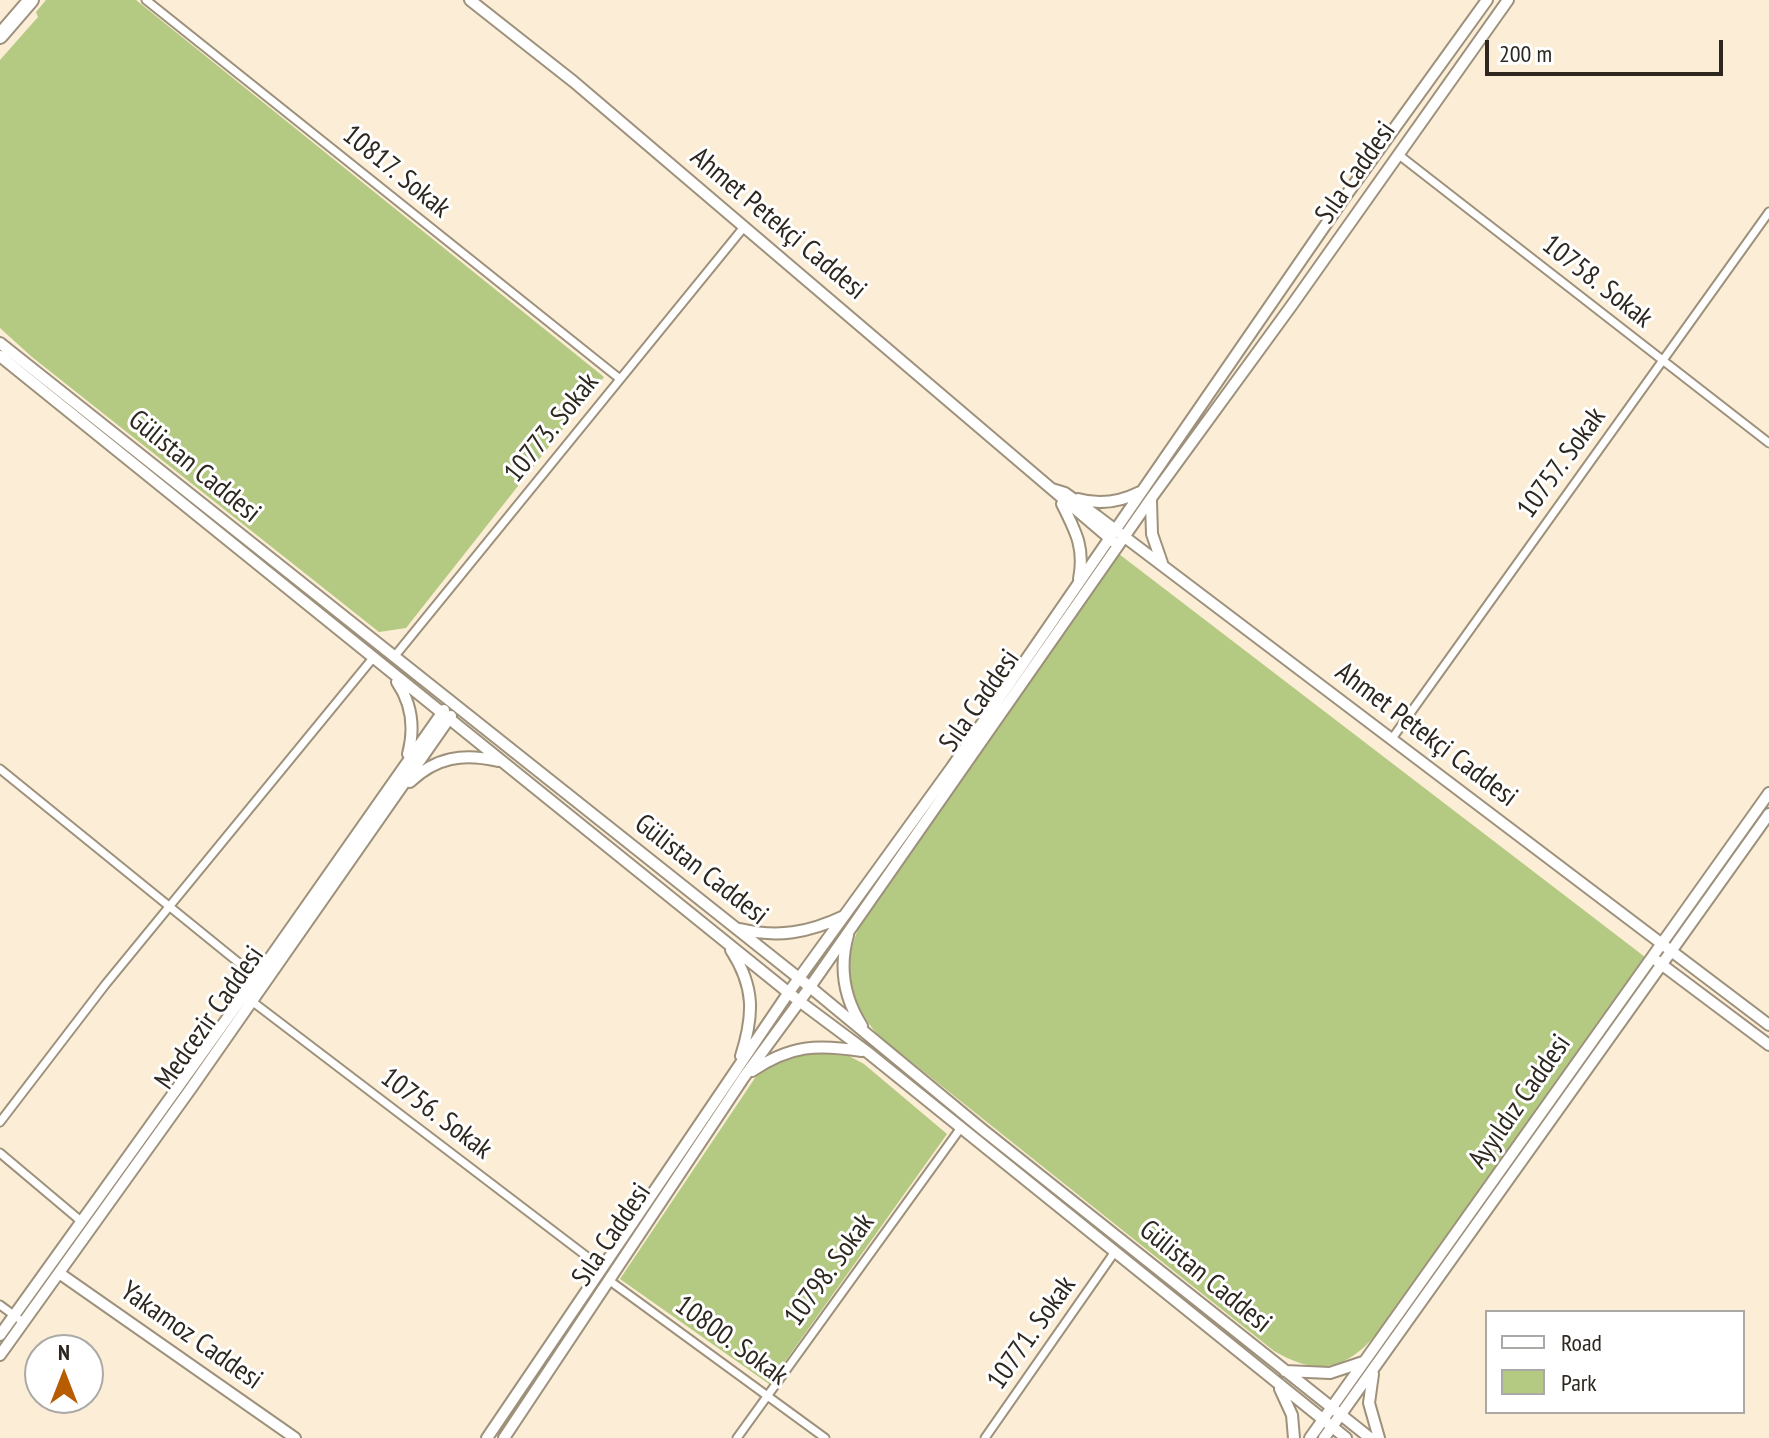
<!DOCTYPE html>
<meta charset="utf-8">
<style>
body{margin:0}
#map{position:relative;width:1769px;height:1438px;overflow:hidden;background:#fbedd6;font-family:"PT Sans Narrow",sans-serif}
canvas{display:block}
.legend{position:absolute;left:1485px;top:1310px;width:260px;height:104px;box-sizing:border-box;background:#fff;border:2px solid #aba9a5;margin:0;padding:10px 14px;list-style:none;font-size:24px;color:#2d271f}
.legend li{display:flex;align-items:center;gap:16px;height:40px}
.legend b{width:40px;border:2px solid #aba9a5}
.north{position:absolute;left:24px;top:1334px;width:80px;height:80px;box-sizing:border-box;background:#fff;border:2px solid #aba9a5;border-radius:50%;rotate:0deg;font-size:22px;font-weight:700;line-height:32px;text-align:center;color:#2d271f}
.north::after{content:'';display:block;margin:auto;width:28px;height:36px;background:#b75c01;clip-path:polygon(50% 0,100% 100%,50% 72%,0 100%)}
.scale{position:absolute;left:1485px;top:40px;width:238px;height:36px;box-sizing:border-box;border:4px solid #2d271f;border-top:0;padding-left:10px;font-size:24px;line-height:28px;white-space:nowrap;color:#2d271f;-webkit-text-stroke:6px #fff;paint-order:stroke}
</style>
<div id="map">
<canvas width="1769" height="1438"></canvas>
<ul class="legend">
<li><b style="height:10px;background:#fff"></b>Road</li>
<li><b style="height:22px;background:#b4c981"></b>Park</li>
</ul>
<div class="north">N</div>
<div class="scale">200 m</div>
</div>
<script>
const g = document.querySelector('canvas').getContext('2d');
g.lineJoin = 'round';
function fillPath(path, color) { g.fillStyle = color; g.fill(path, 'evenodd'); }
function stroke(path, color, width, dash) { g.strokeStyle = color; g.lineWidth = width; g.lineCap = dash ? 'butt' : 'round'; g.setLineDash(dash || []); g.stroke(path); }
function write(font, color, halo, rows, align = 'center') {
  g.font = font + ' "PT Sans Narrow",sans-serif'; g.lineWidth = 6; g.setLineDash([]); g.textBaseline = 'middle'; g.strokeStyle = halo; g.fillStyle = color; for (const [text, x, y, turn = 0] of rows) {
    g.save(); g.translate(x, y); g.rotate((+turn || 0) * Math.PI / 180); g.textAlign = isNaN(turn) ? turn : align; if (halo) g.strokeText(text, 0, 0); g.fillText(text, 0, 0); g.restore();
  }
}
fillPath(new Path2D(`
 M46 0H136L604 377 406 628 379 632 32 357 0 328V60L38 17 36 12Z
 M1119 554 1645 957 1378 1332C1346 1371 1317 1376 1274 1351L879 1036C848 1002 840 960 863 920Z
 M812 1051 849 1056 864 1064 947 1134 769 1384 620 1279 757 1075 786 1058Z`), '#b4c981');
const street = new Path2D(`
 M146 0 620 379
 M1399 155 1769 443
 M394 657 744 227
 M1391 740 1769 212
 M0 769 260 980
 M249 999 602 1268
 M0 1122 105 985 373 658
 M0 1153 82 1222
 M610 1281 825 1438
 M0 1305 23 1322
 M737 1438 960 1129
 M985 1438 1114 1253`);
const secondary = new Path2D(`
 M470 0 574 82 1114 542
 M0 343 810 987 983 1130 1370 1438
 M0 356 799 1001 866 1051 1346 1438
 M1052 489 1065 493 1097 516 1769 1025
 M1078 499C1099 505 1120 502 1140 492
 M1151 501 1152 534 1162 563
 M1062 504C1076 532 1085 548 1079 579
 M397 682C412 704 415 728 408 754
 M410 782C436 757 463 753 498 761
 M740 929C778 938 808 933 844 916
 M848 935C839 967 844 998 862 1026
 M731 950C755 987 754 1015 741 1056
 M1657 961 1769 1045
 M752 1071C791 1045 817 1044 862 1051
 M59 1273 295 1438
 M0 1335 244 995 444 710
 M0 1355 192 1087 451 716
 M1285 1371 1330 1373 1363 1362
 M1373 1374 1369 1403 1379 1438
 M1280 1389 1292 1415 1294 1438
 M487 1438 789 992 952 767 1342 201 1487 0
 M504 1438 744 1077 810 987 1152 497 1292 305 1508 0
 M1310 1438 1769 793
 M1324 1438 1769 814`);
const highway = new Path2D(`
 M0 36 31 0`);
stroke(street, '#9e917c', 11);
stroke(secondary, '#9e917c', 14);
stroke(highway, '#9e917c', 18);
stroke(street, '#fff', 7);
stroke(secondary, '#fff', 10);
stroke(highway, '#fff', 14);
write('28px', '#2d271f', '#fff', [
 ["10817. Sokak",396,172,39],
 ["Sıla Caddesi",1356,173,-55],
 ["Ahmet Petekçi Caddesi",778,224,40],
 ["10758. Sokak",1597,282,38],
 ["10773. Sokak",552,428,-51],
 ["10757. Sokak",1562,463,-54],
 ["Gülistan Caddesi",194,467,39],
 ["Sıla Caddesi",980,701,-55],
 ["Ahmet Petekçi Caddesi",1426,735,37],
 ["Gülistan Caddesi",701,870,38],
 ["Medcezir Caddesi",210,1018,-55],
 ["Ayyıldız Caddesi",1520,1102,-55],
 ["10756. Sokak",436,1114,37],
 ["Sıla Caddesi",612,1235,-56],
 ["10798. Sokak",830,1270,-54],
 ["Gülistan Caddesi",1205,1277,39],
 ["10771. Sokak",1032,1333,-55],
 ["Yakamoz Caddesi",191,1336,35],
 ["10800. Sokak",731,1341,36]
]);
</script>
